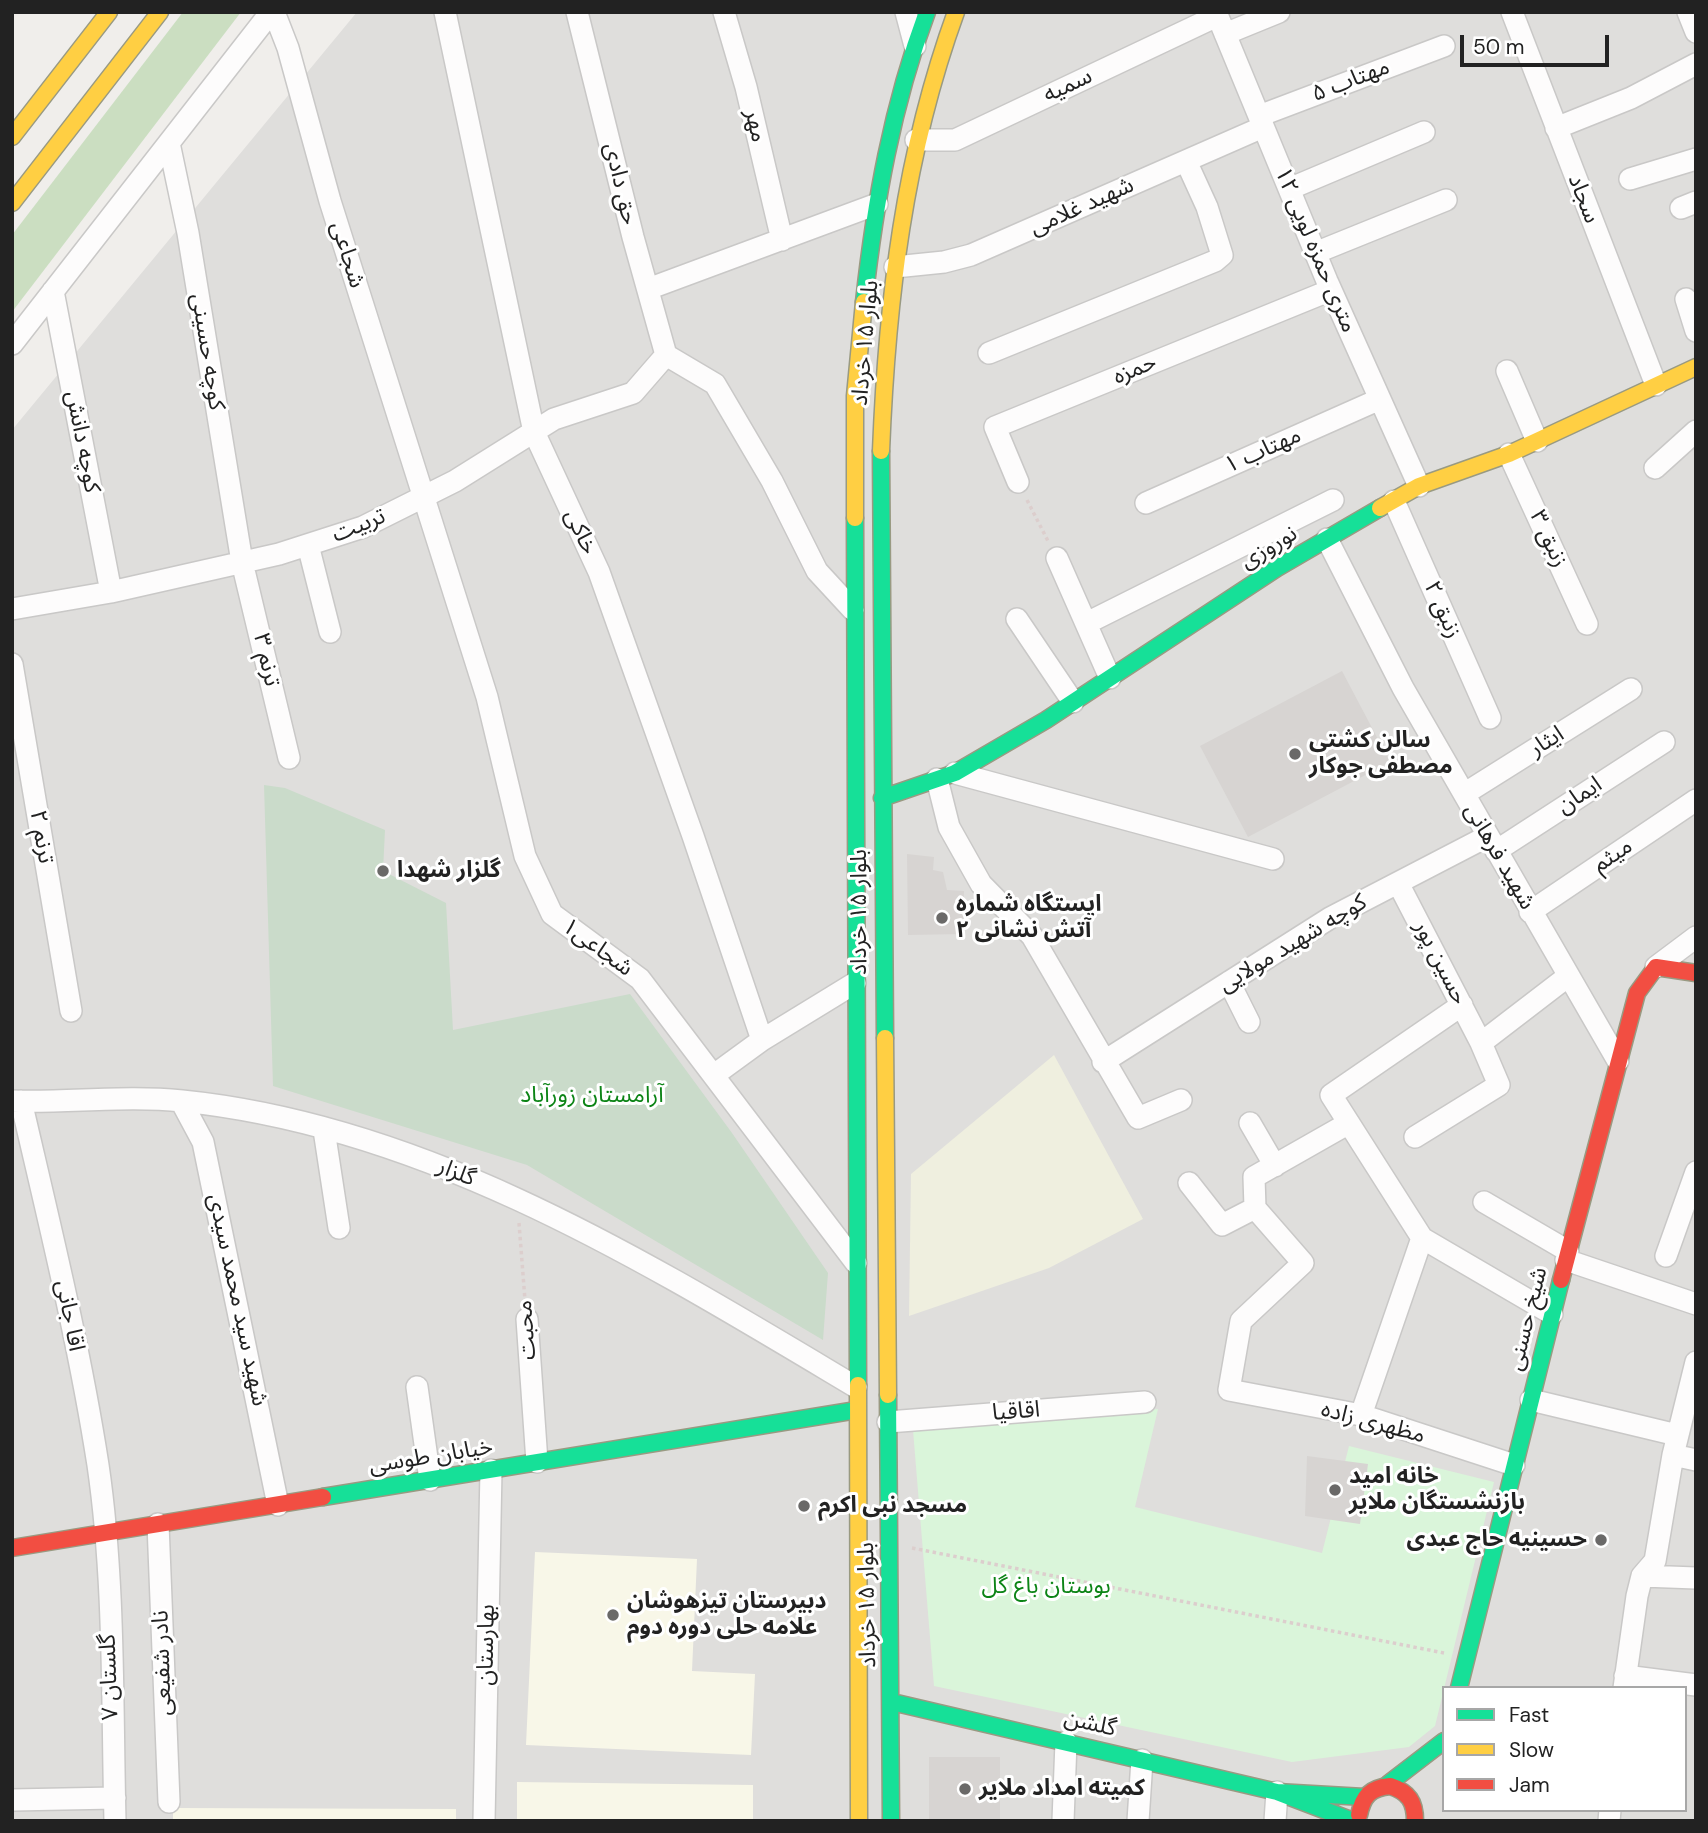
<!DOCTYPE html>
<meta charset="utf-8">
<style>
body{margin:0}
#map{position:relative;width:1708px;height:1833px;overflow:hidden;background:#f0eeeb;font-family:"DM Sans",sans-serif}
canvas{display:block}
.frame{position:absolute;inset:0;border:14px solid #222;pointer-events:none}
.legend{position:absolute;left:1442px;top:1686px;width:245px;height:126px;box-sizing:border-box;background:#fff;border:2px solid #a7a7a7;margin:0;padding:9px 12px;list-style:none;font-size:21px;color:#222}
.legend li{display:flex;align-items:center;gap:14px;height:35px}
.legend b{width:35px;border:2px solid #a7a7a7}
.scale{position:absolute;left:1460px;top:35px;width:149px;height:32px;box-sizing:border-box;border:4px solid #222;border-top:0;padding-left:9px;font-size:21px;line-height:24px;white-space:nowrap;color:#222;-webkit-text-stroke:5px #fff;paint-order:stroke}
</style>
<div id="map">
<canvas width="1708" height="1833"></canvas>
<div class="frame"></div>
<ul class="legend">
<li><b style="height:9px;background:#16e098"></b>Fast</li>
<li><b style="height:9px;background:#ffcf43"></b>Slow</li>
<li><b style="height:9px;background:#f24e42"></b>Jam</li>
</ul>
<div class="scale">50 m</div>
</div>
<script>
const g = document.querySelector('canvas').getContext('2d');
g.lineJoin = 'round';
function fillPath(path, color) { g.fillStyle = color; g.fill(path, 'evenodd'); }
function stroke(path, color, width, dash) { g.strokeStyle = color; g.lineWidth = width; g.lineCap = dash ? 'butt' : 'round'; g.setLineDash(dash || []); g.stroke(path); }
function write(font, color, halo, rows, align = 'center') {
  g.font = font + ' "DM Sans","Noto Sans Arabic",sans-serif'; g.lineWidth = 6; g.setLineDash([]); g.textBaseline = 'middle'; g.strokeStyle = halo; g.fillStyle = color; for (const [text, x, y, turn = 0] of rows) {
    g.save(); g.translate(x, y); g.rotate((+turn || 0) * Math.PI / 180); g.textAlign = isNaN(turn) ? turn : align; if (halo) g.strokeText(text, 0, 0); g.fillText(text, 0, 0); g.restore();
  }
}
fillPath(new Path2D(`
 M357 12H1696V1821H12V430ZM1444 1688H1685V1810H1444Z`), '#dfdedc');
fillPath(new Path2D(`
 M535 1552 697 1559 692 1671 755 1674 751 1755 526 1745Z
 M517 1782 753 1785V1821H517Z
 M173 1808 456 1809V1821H173Z`), '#f8f7e8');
fillPath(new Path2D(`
 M1054 1055 1143 1219 1049 1268 909 1316 911 1174Z`), '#efefdf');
fillPath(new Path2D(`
 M183 12H241L12 312V235Z`), '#cbdec1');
fillPath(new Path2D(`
 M264 785 285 788 385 830 383 871 446 903 453 1030 630 994 732 1133 828 1273 823 1340 527 1165 273 1086Z`), '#cadbca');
fillPath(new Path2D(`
 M1158 1409 1135 1507 1322 1553 1349 1446 1494 1482 1435 1726 1409 1747 1292 1762 934 1686 913 1430Z`), '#daf5da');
fillPath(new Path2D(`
 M1342 671 1390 762 1248 837 1200 746Z
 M907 854 934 857 933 870 943 872 947 890 964 891 963 934 908 935Z
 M1307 1456 1368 1464 1360 1524 1305 1516Z
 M929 1757H1000V1821H929Z`), '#d7d4d2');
const street = new Path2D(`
 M274 12 288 48 330 201 487 697 525 856 552 914 640 979 856 1263
 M445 12 534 432 599 572 693 836 762 1040
 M577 12 633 237 666 355
 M724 12 746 87 782 240
 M906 12 915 46
 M1216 12 1327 281 1419 486
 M1512 12 1656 385
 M1688 12 1696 32
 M1225 34 1279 12
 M1259 116 1444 46
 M1556 128 1631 98 1696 64
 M916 140H955L1217 16
 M169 143 188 233 242 562 289 758
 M1630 179 1696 159
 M1289 189 1424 132
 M1681 208 1696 202
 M1315 253 1446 200
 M895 267 944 262 971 255 1263 127
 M648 289 877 204
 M53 291 111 592
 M1686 299 1696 331
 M12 344 271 12
 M989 353 1215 261 1222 255 1207 207 1186 161
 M666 355 715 384 772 481 817 571 853 610
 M1507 371 1537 441
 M1509 454 1587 624
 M1655 468 1696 431
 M1018 482 995 427 1331 290
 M1394 501 1490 718
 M1146 503 1380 399
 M1327 539 1403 688 1618 1061
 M308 545 330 632
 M1057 558 1110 678
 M12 609 111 592 279 554 363 527 455 481 554 419 633 393 666 355
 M1017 619 1073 702
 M1087 623 1333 500
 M12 664 71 1011
 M955 773 1273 859
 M937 779 949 827 981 884 1032 936 1138 1118 1181 1100
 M1464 794 1631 689
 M1496 851 1664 742
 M1398 883 1481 1043 1567 977
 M1530 912 1696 800
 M1656 967 1696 937
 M1229 982 1249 1022
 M1462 1005 1331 1095 1422 1238 1552 1314
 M1103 1062 1330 918 1488 836
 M714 1075 762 1040 855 983
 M12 1101C68 1103 126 1095 182 1101 429 1126 648 1263 856 1387
 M21 1101C49 1222 79 1343 98 1465 115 1581 112 1704 115 1821
 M181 1101 203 1142 278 1505
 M1250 1123 1275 1166
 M1349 1123 1254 1177 1255 1208 1303 1263 1241 1321 1229 1390 1361 1415 1514 1465
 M324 1130 339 1228
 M1415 1137 1499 1085 1481 1043
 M1189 1183 1222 1225 1255 1208
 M1484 1202 1568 1251
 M1666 1256 1696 1172
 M1566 1260 1696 1304
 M527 1319 537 1462
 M417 1387 430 1480
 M1531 1400 1677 1435
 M1361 1415 1422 1238
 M888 1422 1145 1402
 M1673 1455 1696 1460
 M158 1524 169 1802
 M1642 1576 1696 1578
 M1625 1676 1696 1685
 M1624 1688 1637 1596 1642 1576 1655 1561 1673 1455 1696 1362
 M12 1800 115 1798
 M484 1821 491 1470
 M1063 1821 1066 1742
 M1138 1821 1142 1760
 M1275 1821 1277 1792
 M1609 1821 1610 1810`);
const fast = new Path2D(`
 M864 302C875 202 892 106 927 12
 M881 451 885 1038
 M855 518 858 1385
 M882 798 955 773 1046 720 1277 568 1380 508
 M888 1395 891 1821
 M323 1497 857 1410
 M1459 1688 1561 1280
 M892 1702 1277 1792
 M1388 1784 1444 1741
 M1353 1821 1277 1792 1364 1797`);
const slow = new Path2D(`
 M12 137 109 12
 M12 203 160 12
 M881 451C887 300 904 155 956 12
 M1380 508 1419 486 1509 454 1696 367
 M855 518V396L864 302
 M885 1038 888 1395
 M858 1385 859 1821`);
const jam = new Path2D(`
 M1561 1280 1637 993 1656 967 1696 973
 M12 1548 323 1497
 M1359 1815C1363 1796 1370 1788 1390 1786 1409 1792 1415 1802 1415 1821`);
stroke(street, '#c9c8c7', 24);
stroke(fast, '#999a82', 19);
stroke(slow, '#999a82', 19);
stroke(jam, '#999a82', 19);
stroke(new Path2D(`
 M1027 500 1049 543
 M519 1223 525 1300
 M912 1548 1444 1653`), '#dccecd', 3.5, [3.5, 3.5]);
stroke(street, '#fdfcfc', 21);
stroke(fast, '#16e098', 16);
stroke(slow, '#ffcf43', 16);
stroke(jam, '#f24e42', 16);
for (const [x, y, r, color] of [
 [1295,754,7,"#6a6968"],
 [383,871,7,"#6a6968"],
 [942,918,7,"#6a6968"],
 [1335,1490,7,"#6a6968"],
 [804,1506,7,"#6a6968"],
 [1601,1540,7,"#6a6968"],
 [613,1615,7,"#6a6968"],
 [965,1789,7,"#6a6968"]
]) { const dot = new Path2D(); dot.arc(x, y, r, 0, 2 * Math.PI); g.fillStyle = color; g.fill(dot); stroke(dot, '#fff', 2.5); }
write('23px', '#222', '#fff', [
 ["مهتاب ۵",1351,81,-21],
 ["سمیه",1068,86,-25],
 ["مهر",755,126,77],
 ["حق دادی",620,184,77],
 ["سجاد",1583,199,69],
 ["شهید غلامی",1082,207,-24],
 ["۱۲ متری حمزه لویی",1315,250,67],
 ["شجاعی",347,255,73],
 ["بلوار ۱۵ خرداد",866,343,-85],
 ["کوچه حسینی",207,352,81],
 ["حمزه",1135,370,-22],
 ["کوچه دانش",82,442,79],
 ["مهتاب ۱",1263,451,-24],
 ["تربیت",359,526,-22],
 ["خاکی",580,532,65],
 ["زنبق ۳",1548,539,65],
 ["نوروزی",1269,548,-31],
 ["زنبق ۲",1442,610,66],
 ["ترنم ۳",266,660,77],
 ["ایثار",1547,742,-32],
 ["ایمان",1580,796,-33],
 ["ترنم ۲",41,837,80],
 ["میثم",1613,856,-34],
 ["شهید فرهانی",1499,857,60],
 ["بلوار ۱۵ خرداد",860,912,-90],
 ["کوچه شهید مولایی",1293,944,-31],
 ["شجاعی۱",597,948,36],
 ["حسین پور",1440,963,63],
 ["گلزار",456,1173,22],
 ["شهید سید محمد سیدی",237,1300,78],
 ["اقا جانی",69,1316,79],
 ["شیخ حسنی",1528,1319,-76],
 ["محبت",527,1330,-94],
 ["اقاقیا",1016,1412,-4],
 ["مظهری زاده",1373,1423,15],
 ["خیابان طوسی",431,1457,-9],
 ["بلوار ۱۵ خرداد",868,1605,-91],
 ["بهارستان",487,1645,-89],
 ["نادر شفیعی",163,1663,-92],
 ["گلستان ۷",110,1677,-92],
 ["گلشن",1090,1724,13]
]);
write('bold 23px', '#222', '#fff', [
 ["سالن کشتی",1309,741],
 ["مصطفی جوکار",1309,767],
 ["گلزار شهدا",397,871],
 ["ایستگاه شماره",956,905],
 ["۲ آتش نشانی",956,931],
 ["خانه امید",1349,1477],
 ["بازنشستگان ملایر",1349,1503],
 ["مسجد نبی اکرم",818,1506],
 ["حسینیه حاج عبدی",1587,1540,"right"],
 ["دبیرستان تیزهوشان",627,1602],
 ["علامه حلی دوره دوم",627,1628],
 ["کمیته امداد ملایر",979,1789]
], 'left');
write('23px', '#0c8416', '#fff', [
 ["آرامستان زورآباد",592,1096],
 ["بوستان باغ گل",1046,1587]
]);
</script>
